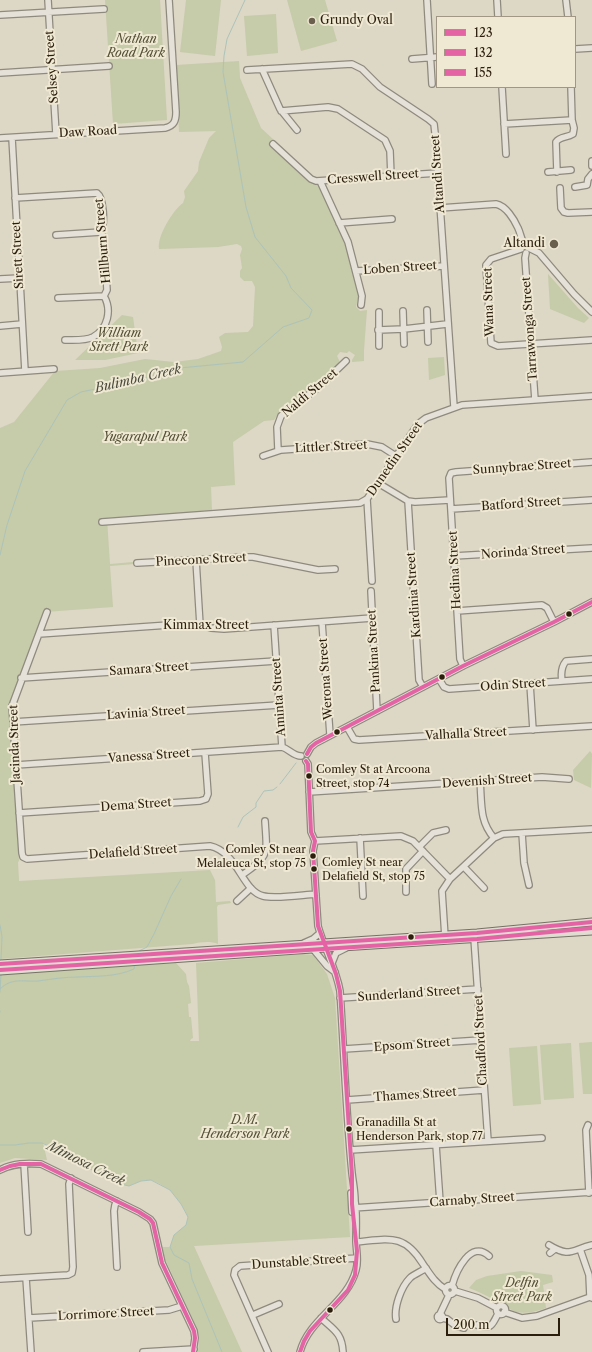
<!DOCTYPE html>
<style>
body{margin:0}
#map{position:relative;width:592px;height:1352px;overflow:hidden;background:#ddd7c5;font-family:"Libre Caslon Text",serif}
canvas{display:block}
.legend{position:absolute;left:436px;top:16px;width:140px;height:72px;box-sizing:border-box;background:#efe8d3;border:1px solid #a19784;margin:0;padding:5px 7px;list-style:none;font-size:12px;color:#2c1e0d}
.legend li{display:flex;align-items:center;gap:8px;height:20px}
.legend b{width:20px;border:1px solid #a19784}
.scale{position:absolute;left:446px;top:1318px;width:114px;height:18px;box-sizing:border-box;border:2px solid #2c1e0d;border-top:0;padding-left:5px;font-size:12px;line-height:14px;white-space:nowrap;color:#2c1e0d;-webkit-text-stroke:3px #efe8d3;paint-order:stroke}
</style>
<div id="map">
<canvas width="592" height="1352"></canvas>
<ul class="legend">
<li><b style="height:5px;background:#e463a4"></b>123</li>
<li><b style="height:5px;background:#e463a4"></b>132</li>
<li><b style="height:5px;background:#e463a4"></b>155</li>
</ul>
<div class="scale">200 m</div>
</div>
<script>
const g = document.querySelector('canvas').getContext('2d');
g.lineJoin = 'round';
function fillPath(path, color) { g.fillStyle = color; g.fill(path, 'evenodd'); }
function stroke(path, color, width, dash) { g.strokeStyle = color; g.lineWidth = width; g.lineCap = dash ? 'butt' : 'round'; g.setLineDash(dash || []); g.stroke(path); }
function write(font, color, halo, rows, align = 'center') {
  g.font = font + ' "Libre Caslon Text",serif'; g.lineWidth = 4; g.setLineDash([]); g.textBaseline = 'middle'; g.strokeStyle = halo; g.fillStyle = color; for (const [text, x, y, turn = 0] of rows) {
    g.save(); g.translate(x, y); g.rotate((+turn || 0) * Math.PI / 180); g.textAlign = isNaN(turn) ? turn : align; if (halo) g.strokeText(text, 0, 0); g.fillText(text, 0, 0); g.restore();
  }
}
fillPath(new Path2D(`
 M105 0H160L167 120 113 124Z
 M186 0H221L215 56 180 52Z
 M287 0H325L337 41 301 51Z
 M276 14 278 53 247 56 244 16Z
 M239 61 240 78 261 128 274 140 270 146 308 180 319 185 345 243 359 294 356 307 360 311 367 310 364 350V361L352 362V360L355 355 349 351 347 353 340 352 337 356 340 362 320 383 279 413 274 420 264 421 233 442 235 485 211 487 212 511 107 519 110 564 133 562 134 564 110 566 113 607 45 612 10 702V709L19 861 18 862 19 881 210 870 215 880 216 902 230 901 231 903 218 905 217 907 218 944C211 941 200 942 192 944L0 959V428L14 422 55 371 100 368 145 359 174 362 198 359 221 351 222 347 219 337 225 333 248 332 253 326 255 287 252 281H244L240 277V271L242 268 240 255 242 249 241 246 237 244 218 247 159 249C157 236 173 210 183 203L185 197 184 191 198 171 199 162 209 138 216 131 179 132 176 65Z
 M548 274 578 308 589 318 584 323 550 309Z
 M122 315 133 317 138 353 105 360H75Z
 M444 357 445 375 429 380 428 358Z
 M590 751 592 754 591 788 574 780 573 770Z
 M303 954 313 955 327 974 335 998 350 1237 194 1246 242 1352H198L199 1339 196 1326 165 1259 162 1247H170L174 1235 186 1225 188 1217 181 1204 170 1190 158 1183 151 1180 141 1181 129 1186 120 1184 82 1165 67 1154 43 1143 47 1160 15 1158 0 1163V973H26L176 963 186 974 187 982 189 986 191 1003 188 1004 189 1017H191L193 1038 191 1039 190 1041H199L196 963Z
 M592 1042V1094H583L579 1043Z
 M571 1043 574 1098 544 1100 540 1045Z
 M537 1046 541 1104 513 1106 509 1048Z
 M521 1271 552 1275 553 1282 543 1285 546 1308C535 1312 520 1316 510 1309 507 1307 506 1304 503 1303 491 1299 481 1292 469 1288L476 1280 487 1276Z`), '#c6cba9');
stroke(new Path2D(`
 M0 555 7 525 25 471 67 400 81 392 144 379 169 369 243 362 283 327 309 318 312 310 291 288 286 276 255 237 246 207 223 72 224 56 227 39 245 0
 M280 784 296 763
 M238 827 243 817 256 807V803L264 791 273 790 277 787
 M0 925 2 937 1 960
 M139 951 147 947 154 934 171 896 181 879
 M0 989C12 977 24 982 38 981 52 979 65 977 78 977 97 976 116 977 134 969L135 964
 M0 992 1 974
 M0 1011V1012
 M0 1145H15L29 1143H42L67 1154 82 1165 120 1184 129 1186 141 1181 151 1180 170 1190 181 1204 188 1217 186 1225 174 1235 170 1247 174 1255 189 1263 192 1279 222 1352`), '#acc3b9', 1);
const minor = new Path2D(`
 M48 0 56 134
 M427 0 432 84
 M497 0 498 17
 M566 0 568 17
 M0 15 104 9
 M575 49 592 48
 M412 59 437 57
 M262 69 280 109 297 130
 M247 70 352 64 362 69 380 87 428 119 434 124 435 133 454 407
 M0 73 109 66
 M502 87 506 154
 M281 111 328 107 338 109 385 140 390 151 391 176
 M504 124 572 120 571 87
 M0 138 165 128C174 126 176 121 176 112L169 0
 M12 138 25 371
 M273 144 311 179 316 181 438 173
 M592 161V166
 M548 172 571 170
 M557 172 556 142C560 136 567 138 573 134L574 128 572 120
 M320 181 348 242 362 296 361 305
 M575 187 587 185 588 179 592 174
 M560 188 561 208 564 212 568 213 592 212
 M15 198 97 193C104 198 105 224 101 232L104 238 107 290 104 296C112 310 108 329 93 337 85 341 73 340 65 340
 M440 208 496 204C506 206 514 219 518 228 521 234 521 241 526 246
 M339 223 392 219
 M56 235 101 232
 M527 247 539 253 574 294 592 312
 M521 249 491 259 486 265 491 343 498 346 592 340
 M526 253 525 258 535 400
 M356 271 444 266
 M0 279 20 278
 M58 298 104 296
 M427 310 428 342
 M403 311 404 344
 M0 326 22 324
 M378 330 404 329 447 324
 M379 346V312
 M0 373 54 369
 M278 450 277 427 281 416 320 386 346 361
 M263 456 281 450 367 444 382 447 396 456
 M378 483 408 501 415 502 450 500
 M367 499 372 581
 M408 501 419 680 423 687
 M451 509 592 500
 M102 522 360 503 367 499 418 424 426 418 462 405 592 396
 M454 556 592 548
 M196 560 200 625
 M137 563 246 557H253L318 570 335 569
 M371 591 377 711
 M457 611 542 605 547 608 554 622
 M47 612 12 706 22 853 23 857 27 859 210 846C238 852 242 891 263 896 276 899 301 895 316 894
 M322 622 330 735
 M274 625 282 747C289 749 293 756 301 756
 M39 634 169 625H200L211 628 224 629 372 618
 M463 666 460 659 449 478 451 473 456 472 592 462
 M21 678 276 661
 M439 679 444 687 449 689 592 679
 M562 681C561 675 561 667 566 661L592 659
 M530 684 533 730
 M13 722 279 705
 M347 727 354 739 359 740 592 726
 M307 754 311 747 316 743 463 666 554 622 592 602
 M16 765 282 747
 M480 781C482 803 479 821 494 838
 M309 792 542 777 569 779
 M19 813 200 801 206 799 208 794 205 753
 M522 833 524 863 529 885
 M360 838 363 896
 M315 841 401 836 413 841 450 879
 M419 847 433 833 446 830
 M464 867 484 888
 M242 875C270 856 267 854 265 821
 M406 892V869L423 851
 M237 901 251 888
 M445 937 442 891 450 879 494 838 503 834 592 829
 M474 938 488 1141
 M304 943 313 939 320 933
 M313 949 327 966 335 972
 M332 963 336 953 346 948
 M340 998 478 989
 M344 1049 481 1040
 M347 1100 484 1090
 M588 1125 586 1130 589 1193
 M436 1145 440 1202
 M350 1150 542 1138
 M24 1164 28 1232
 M0 1170C13 1163 27 1163 41 1164L139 1212 150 1219 153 1223 162 1263 194 1331 195 1338 193 1352
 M351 1193 352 1212
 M117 1201 115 1205 114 1211 117 1267
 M353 1208 592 1192
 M356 1242C389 1239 404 1233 423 1264 430 1274 435 1283 445 1289
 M549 1245C570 1258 571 1250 592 1245
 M580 1249 589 1275 590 1297
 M550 1253 555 1249
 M26 1278 31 1352
 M0 1279 68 1275 72 1273 73 1267 69 1184 71 1178
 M445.5 1290a4.5 4.5 0 1 1 9 0a4.5 4.5 0 1 1-9 0Z
 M452 1286C456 1271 471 1239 489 1256
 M455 1291 478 1298 497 1308
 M496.5 1310a4.5 4.5 0 1 1 9 0a4.5 4.5 0 1 1-9 0Z
 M504 1312 522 1318 537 1316 590 1297 592 1298
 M440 1314 449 1295
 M437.5 1317a2.5 2.5 0 1 1 5 0a2.5 2.5 0 1 1-5 0Z
 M253 1315 279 1304
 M29 1318 169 1310 182 1306
 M321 1318C334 1330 342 1333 343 1352
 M442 1318 447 1319 456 1326 464 1328
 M396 1319C394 1307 401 1287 410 1278 414 1274 421 1272 426 1268
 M477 1325C493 1329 491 1326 498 1314
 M143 1352 194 1349
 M268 1352 234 1275 235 1270 240 1266 357 1258
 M300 1352C309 1318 347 1304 356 1270 359 1261 356 1250 356 1240 356 1227 357 1214 355 1201 355 1191 353 1182 352 1173 346 1113 344 1052 340 991 336 968 324 948 318 926L313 851 315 841 311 832 308 764 306 761`);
const major = new Path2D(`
 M0 964 477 933 592 922
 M0 971 326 948 592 931`);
stroke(minor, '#8f8a7e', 8);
stroke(major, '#767165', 9);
stroke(minor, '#e5e1d9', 5.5);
stroke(major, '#e0dcd2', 7);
stroke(new Path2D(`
 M307 754 311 747 316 743 463 666 554 622 592 602
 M0 1170 10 1166 20 1164H41L139 1212 150 1219 153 1223 162 1263 194 1331 195 1338 193 1352
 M300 1352 304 1341 310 1331 348 1290 355 1275 357 1251 352 1204V1175L340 991 336 974 318 926 313 851 315 841 311 832 308 764 306 761`), '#e463a4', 4);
stroke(new Path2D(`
 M0 964 477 933 592 922`), '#e463a4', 4);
stroke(new Path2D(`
 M0 970 477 939 592 928`), '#e463a4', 4);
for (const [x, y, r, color] of [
 [312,21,4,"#6a5f4d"],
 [554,244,5,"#6a5f4d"],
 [569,614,3.5,"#2c1e0d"],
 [442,677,3.5,"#2c1e0d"],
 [337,732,3.5,"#2c1e0d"],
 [309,776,3.5,"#2c1e0d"],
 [313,856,3.5,"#2c1e0d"],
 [314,869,3.5,"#2c1e0d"],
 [411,937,3.5,"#2c1e0d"],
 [349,1129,3.5,"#2c1e0d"],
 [330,1310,3.5,"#2c1e0d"]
]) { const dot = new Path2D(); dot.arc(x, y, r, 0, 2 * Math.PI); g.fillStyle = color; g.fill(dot); stroke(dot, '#efe8d3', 1.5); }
write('11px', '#2c1e0d', '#efe8d3', [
 ["Comley St at Arcoona",316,770],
 ["Street, stop 74",316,784],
 ["Comley St near",306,850,"right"],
 ["Melaleuca St, stop 75",306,864,"right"],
 ["Comley St near",322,863],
 ["Delafield St, stop 75",322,877],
 ["Granadilla St at",356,1123],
 ["Henderson Park, stop 77",356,1137]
], 'left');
write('12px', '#2c1e0d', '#efe8d3', [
 ["Grundy Oval",320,21],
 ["Altandi",545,244,"right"]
], 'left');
write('italic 12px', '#544f35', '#efe8d3', [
 ["Nathan",136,40],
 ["Road Park",136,54],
 ["William",119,334],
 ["Sirett Park",119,348],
 ["Yugarapul Park",145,438],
 ["D.M.",245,1121],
 ["Henderson Park",245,1135],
 ["Delfin",522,1284],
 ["Street Park",522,1298]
]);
write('12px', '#2c1e0d', '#efe8d3', [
 ["Selsey Street",52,67,-94],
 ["Daw Road",88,132,-3],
 ["Altandi Street",438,174,-94],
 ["Cresswell Street",373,177,-4],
 ["Hillburn Street",103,241,-95],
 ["Sirett Street",18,255,-93],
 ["Loben Street",400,268,-4],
 ["Wana Street",489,302,-92],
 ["Tarrawonga Street",530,329,-94],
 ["Naldi Street",310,393,-40],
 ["Littler Street",331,447,-3],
 ["Dunedin Street",395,459,-55],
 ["Sunnybrae Street",522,467,-4],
 ["Batford Street",521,504,-4],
 ["Norinda Street",523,552,-4],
 ["Pinecone Street",201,560,-3],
 ["Hedina Street",455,570,-93],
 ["Kardinia Street",414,595,-94],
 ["Kimmax Street",206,626],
 ["Pankina Street",374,651,-93],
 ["Samara Street",149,669,-4],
 ["Werona Street",326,679,-94],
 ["Odin Street",513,685,-4],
 ["Aminta Street",279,697,-94],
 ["Lavinia Street",146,713,-4],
 ["Valhalla Street",466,734,-3],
 ["Jacinda Street",15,744,-92],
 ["Vanessa Street",149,756,-4],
 ["Devenish Street",487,781,-4],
 ["Dema Street",136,805,-4],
 ["Delafield Street",133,852,-4],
 ["Sunderland Street",409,994,-4],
 ["Chadford Street",481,1040,-93],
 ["Epsom Street",412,1045,-4],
 ["Thames Street",415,1095,-4],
 ["Carnaby Street",472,1200,-4],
 ["Dunstable Street",299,1262,-4],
 ["Lorrimore Street",106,1314,-3]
]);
write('italic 13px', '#4c4d3f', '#efe8d3', [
 ["Bulimba Creek",138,379,-13],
 ["Mimosa Creek",86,1164,26]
]);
</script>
